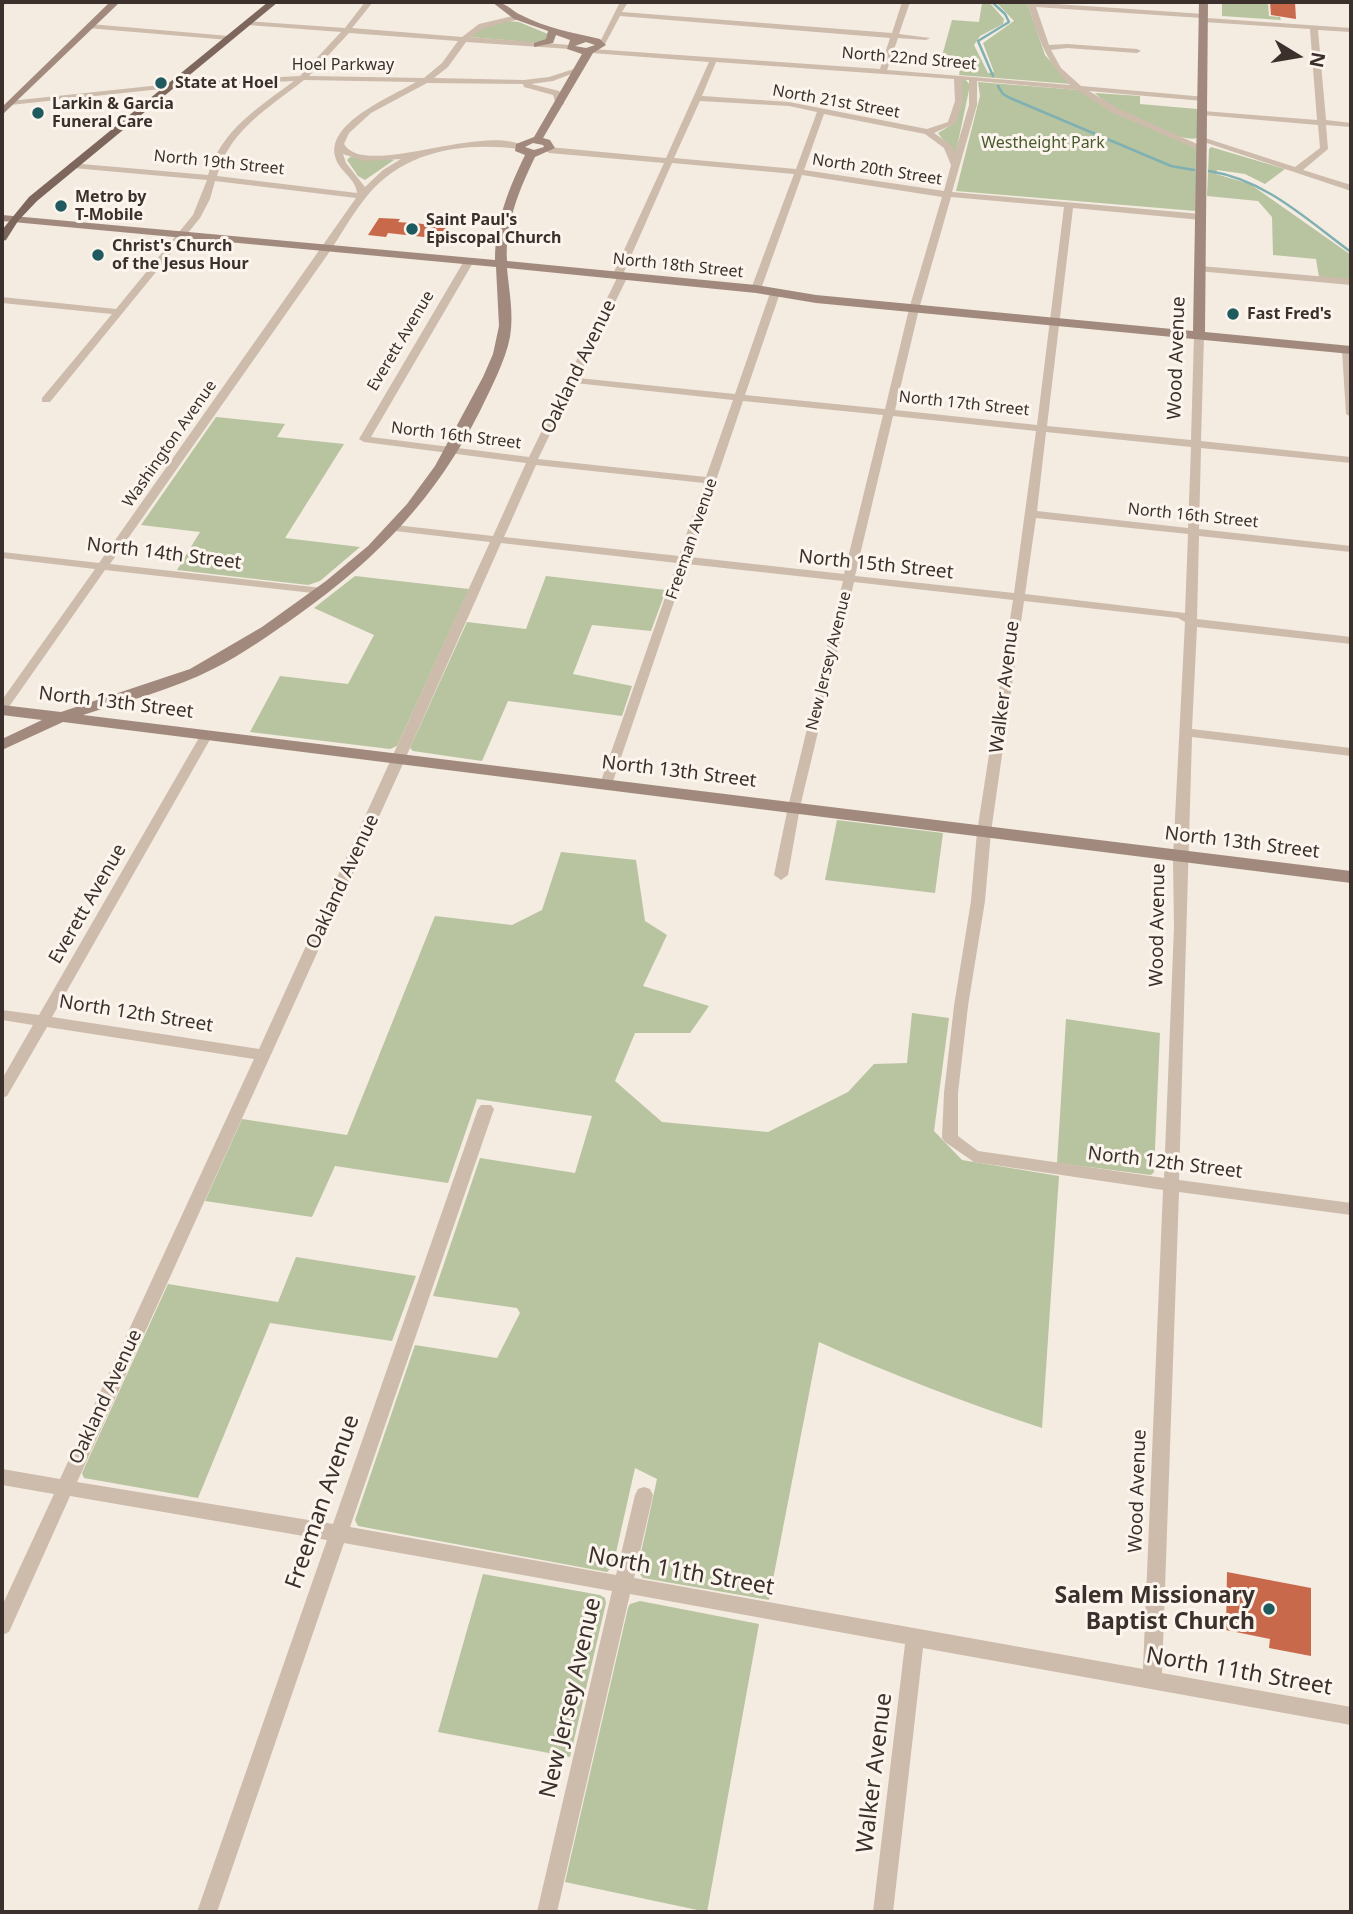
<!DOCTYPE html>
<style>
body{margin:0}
#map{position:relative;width:1353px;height:1914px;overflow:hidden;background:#f4ebe1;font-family:"Noto Sans",sans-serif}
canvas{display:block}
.frame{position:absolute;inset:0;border:4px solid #3b302b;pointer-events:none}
.north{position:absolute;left:1262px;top:21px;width:70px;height:70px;-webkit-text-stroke:5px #fbf5ee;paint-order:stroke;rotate:101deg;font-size:19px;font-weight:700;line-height:28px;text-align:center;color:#3b302b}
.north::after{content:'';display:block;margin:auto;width:24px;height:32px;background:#3b302b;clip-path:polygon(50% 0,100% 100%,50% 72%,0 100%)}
</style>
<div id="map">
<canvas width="1353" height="1914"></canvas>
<div class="frame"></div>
<div class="north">N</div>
</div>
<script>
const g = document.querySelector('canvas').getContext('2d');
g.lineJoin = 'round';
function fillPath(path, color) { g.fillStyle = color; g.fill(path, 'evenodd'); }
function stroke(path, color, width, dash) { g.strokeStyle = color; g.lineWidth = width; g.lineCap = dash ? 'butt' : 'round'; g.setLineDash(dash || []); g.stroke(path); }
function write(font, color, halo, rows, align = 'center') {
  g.font = font + ' "Noto Sans",sans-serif'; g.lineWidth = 6; g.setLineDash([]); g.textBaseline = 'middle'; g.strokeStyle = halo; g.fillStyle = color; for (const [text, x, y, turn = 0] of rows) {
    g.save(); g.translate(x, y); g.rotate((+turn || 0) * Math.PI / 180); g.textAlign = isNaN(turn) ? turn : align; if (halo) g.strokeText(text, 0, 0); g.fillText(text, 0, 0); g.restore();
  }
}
fillPath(new Path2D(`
 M965 2H989L1004 19 1003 24 980 36 974 45 988 73 994 72 983 43 1014 21 996 2H1027L1045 55 1071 84 959 75 962 58 942 56 952 20 979 22 982 3Z
 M1222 2 1268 3 1269 16 1280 17 1281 20 1222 16Z
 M507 21 519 22 548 34 549 38 538 43 470 37 479 29Z
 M965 79 970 85 956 152 953 153 938 133 956 122 961 80Z
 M978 82 1079 90 1194 147 1197 149 1196 211 956 191 980 96Z
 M1095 93 1140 96V104L1197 109V138C1181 144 1106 106 1095 93Z
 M1211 147 1285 169 1265 184 1245 174 1217 170 1216 174 1250 184 1351 255V280L1319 277 1316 259 1273 255 1272 217 1258 201 1207 196 1209 149Z
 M350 157 390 159 394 160 365 180 358 176 347 160Z
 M216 417 285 424 277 437 344 444 285 538 360 547 320 581 308 585 177 570 200 532 141 525Z
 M355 576 469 589 397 746 390 749 250 732 280 676 348 684 374 635 314 608Z
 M546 576 666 590 651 631 592 625 573 674 632 686 622 716 508 701 482 761 413 751 410 748 467 622 526 629Z
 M837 820 943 833 935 893 825 880Z
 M561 852 636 860 645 921 667 935 643 986 709 1006 690 1033H635L615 1081 662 1122 768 1132 848 1092 874 1064 907 1063 912 1013 949 1018 934 1131 962 1160 1059 1176 1042 1428C966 1403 892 1375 819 1342L769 1600 643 1578 637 1571 657 1479 635 1468 613 1566 607 1572 358 1526 355 1520 415 1345 497 1358 520 1313 517 1308 433 1296 480 1158 575 1173 592 1116 477 1099 448 1183 335 1166 312 1217 205 1201 242 1119 347 1135 435 916 512 925 542 910Z
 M1066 1019 1160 1033 1154 1172 1151 1175 1057 1163Z
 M296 1257 416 1276 392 1341 270 1323 198 1498 84 1478 82 1473 168 1284 278 1302Z
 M483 1574 600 1595 605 1598 606 1603 570 1757 438 1732Z
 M640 1601 759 1624 707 1912 565 1882 628 1608 630 1604Z`), '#b8c4a0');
stroke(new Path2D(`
 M992 2 1005 14 1009 22 978 41 993 76
 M998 86 1003 94 1010 98 1171 166 1194 170
 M1209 171C1266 180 1306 219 1351 252`), '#7fb0b2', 2.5);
fillPath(new Path2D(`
 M1270 2H1295L1296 19 1271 15Z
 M379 218 400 219 398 222 450 226 442 239 388 233 386 237 368 235Z
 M1227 1572 1311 1588V1656L1269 1648 1270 1639 1226 1630Z`), '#c8694b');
fillPath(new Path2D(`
 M2 2H9L2 6Z
 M365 2H373L352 28 462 37 479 24 517 15 521 17 520 19 485 28 470 37 570 45 574 47 570 49 466 42 448 67 434 78 524 80 549 77 580 67 584 69 553 81 531 84 559 91 564 99V104L560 106 556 104 553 95 524 87 523 84 427 83 371 113 349 133 344 144C364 179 483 123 523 146L519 149C463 142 405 150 367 196 352 214 341 235 328 254L110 564 322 588 328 591 322 594 105 570 6 711 2 712V700L95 569 2 558V552L99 563 356 198 215 181 210 199 200 218 50 402H42V398L112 314 2 303V297L116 309 193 215 207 180 73 168 69 165 70 163 208 175C221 130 258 108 294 81L189 86 10 105 6 103 10 101 189 82 300 76 341 32 248 25 244 23 245 21 345 28ZM349 33 458 41 442 63 424 78 309 76ZM304 80 416 82C393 96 327 122 335 156 338 171 356 178 357 193L217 176C229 130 269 108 304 80ZM343 154 364 161 401 159 383 170 365 187 346 163Z
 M620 2H628L622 12 892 33 902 2H910L899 34 930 38 926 40 898 38 887 70 1070 85C1044 60 1038 35 1027 2L1204 14 1208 16 1206 18 1351 28V32L1318 30 1326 120 1351 123V127L1326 125 1328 149 1303 170 1351 185V191L1198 140 1205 138 1295 167 1320 148 1318 125 1203 115 1199 113 1203 111 1317 120 1310 29 1204 22 1200 20 1202 18 1036 7 1049 45 1067 44 1137 49 1141 51 1137 53 1067 48 1051 50 1061 68 1081 86 1206 97V101H1203L1089 91 1119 109 1206 148 1199 150 1113 113 1077 90 977 81V105L952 192 1201 214 1205 217 1201 220 1073 208 1047 426 1191 440 1194 336 1199 333 1204 336 1201 441 1351 457V463L1201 448 1199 529 1351 546V552L1199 536 1197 619 1351 637V644L1197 627 1192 729 1351 748V756L1192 737 1179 1180 1351 1203V1215L1179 1192 1162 1673 1351 1707V1725L923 1648 893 1912H873L905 1644 630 1594 557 1912H537L612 1591 344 1543 217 1912H197L327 1540 70 1496 9 1632 2 1635V1606L54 1494 2 1485V1469L60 1479 254 1059 47 1027 7 1096 2 1098V1079L33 1025 2 1020V1010L39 1015 200 736 206 732 212 736 52 1017 259 1049 490 542 395 531 389 528 395 525 493 536 526 463 364 442 359 439 464 261 469 258 474 261 371 437 529 457 616 280 614 272 664 163 549 153 545 150 549 147 666 158 709 62 592 53 588 51 592 49 880 69 890 38 620 16 604 46H598ZM716 62 954 79 955 101 948 122 927 129 789 102 702 96ZM962 80H969V105L955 153 951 145 934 133 956 123 963 101ZM700 101 789 106 817 112 796 169 674 158ZM824 114 925 134 944 148 951 165 944 191 804 170ZM672 163 794 174 751 289 756 292 761 289 802 175 942 197 909 309 885 409 745 395 780 293 775 290 770 293 735 394 578 378 626 280 624 272ZM951 197 1064 207 1037 425 895 410 919 309ZM575 383 733 400 706 477 538 459ZM743 401 883 415 844 574 690 557ZM893 416 1036 431 1014 593 855 576ZM1046 432 1191 447 1188 528 1037 511ZM536 465 704 483 679 556 504 537ZM1036 518 1188 534 1185 613 1025 594ZM501 543 677 563 600 784 606 788 612 784 687 564 843 581 788 807 774 875 781 880 788 875 800 807 854 582 1013 600 977 832 971 901 954 1006 944 1093 942 1138 945 1142 974 1162 1163 1190 1143 1669 634 1578 653 1495 650 1489 644 1487 638 1489 635 1495 616 1575 350 1527 494 1109 491 1105H481L478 1109 333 1524 77 1482 406 757ZM1024 601 1178 618 1185 622 1173 857 1174 927 1164 1178 978 1151 958 1136V1093L968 1006 985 901 991 832Z
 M90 24 229 36 233 38 229 40 87 28V24Z
 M1200 266 1351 279V285L1197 271 1195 269Z
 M1347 347 1351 349V417L1346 414 1342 350Z`), '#cdbbac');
fillPath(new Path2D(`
 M110 2H120L2 115V107Z
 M492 2C506 1 510 10 521 15 546 28 574 33 600 39L606 45 593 53 543 138 550 140 555 148 535 157C519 190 505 224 507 261L756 285 816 295 1193 331 1199 2H1208L1205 332 1351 346V354L816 303 756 293 507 268C509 291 514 314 510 337 505 362 491 388 480 411 435 499 378 558 298 615 271 634 243 654 213 669 172 690 127 701 83 715L1351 871V883L63 722 2 750V739L42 720 2 715V705L61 712 190 669 262 627 326 581 368 546 407 504 435 466 483 377 493 354 499 326 496 267 2 221V215L495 260C495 222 509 188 525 155L515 151 516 144 534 137 582 54 567 49 570 40 556 35 553 43 534 47V43L546 39 548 31 514 19ZM586 42 595 45 586 48 575 46ZM533 143 543 145 544 147 534 150 525 147Z`), '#a18a7d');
fillPath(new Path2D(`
 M268 2H278L37 201 18 221 6 240 2 241V230L29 197Z`), '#7d675c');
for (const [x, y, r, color] of [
 [161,83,7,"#1f5a5e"],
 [38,113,7,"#1f5a5e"],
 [61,206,7,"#1f5a5e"],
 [412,229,7,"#1f5a5e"],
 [98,255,7,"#1f5a5e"],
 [1233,314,7,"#1f5a5e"],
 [1269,1609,7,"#1f5a5e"]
]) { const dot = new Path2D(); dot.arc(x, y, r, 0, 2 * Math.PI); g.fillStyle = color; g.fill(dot); stroke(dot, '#fbf5ee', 2.5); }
write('16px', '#3b302b', '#fbf5ee', [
 ["North 22nd Street",909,59,5],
 ["Hoel Parkway",343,65],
 ["North 21st Street",836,102,10],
 ["North 19th Street",219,163,6],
 ["North 20th Street",877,170,9],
 ["North 18th Street",678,266,6],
 ["Everett Avenue",401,341,-59],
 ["North 17th Street",964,404,6],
 ["North 16th Street",456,436,7],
 ["Washington Avenue",170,444,-55],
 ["North 16th Street",1193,516,6],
 ["Freeman Avenue",692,539,-71],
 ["New Jersey Avenue",829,661,-76]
]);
write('bold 16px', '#3b302b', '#fbf5ee', [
 ["State at Hoel",175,83],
 ["Larkin & Garcia",52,104],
 ["Funeral Care",52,122],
 ["Metro by",75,197],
 ["T-Mobile",75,215],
 ["Saint Paul's",426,220],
 ["Episcopal Church",426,238],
 ["Christ's Church",112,246],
 ["of the Jesus Hour",112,264],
 ["Fast Fred's",1247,314]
], 'left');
write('16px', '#4a5a2e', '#fbf5ee', [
 ["Westheight Park",1043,143]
]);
write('19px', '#3b302b', '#fbf5ee', [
 ["Wood Avenue",1177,358,-88],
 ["Oakland Avenue",579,367,-64],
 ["North 14th Street",164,554,7],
 ["North 15th Street",876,565,6],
 ["Walker Avenue",1005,687,-83],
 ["North 13th Street",116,703,7],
 ["North 13th Street",679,772,7],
 ["North 13th Street",1242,843,7],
 ["Oakland Avenue",343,882,-65],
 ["Everett Avenue",88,904,-60],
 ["Wood Avenue",1158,925,-89],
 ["North 12th Street",136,1014,9],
 ["North 12th Street",1165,1163,7],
 ["Oakland Avenue",106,1397,-65],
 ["Wood Avenue",1138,1491,-88]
]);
write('23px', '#3b302b', '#fbf5ee', [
 ["Freeman Avenue",323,1502,-71],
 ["North 11th Street",681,1572,10],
 ["North 11th Street",1239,1672,10],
 ["New Jersey Avenue",571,1698,-77],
 ["Walker Avenue",875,1773,-83]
]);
write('bold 23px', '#3b302b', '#fbf5ee', [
 ["Salem Missionary",1255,1596],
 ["Baptist Church",1255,1622]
], 'right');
</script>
